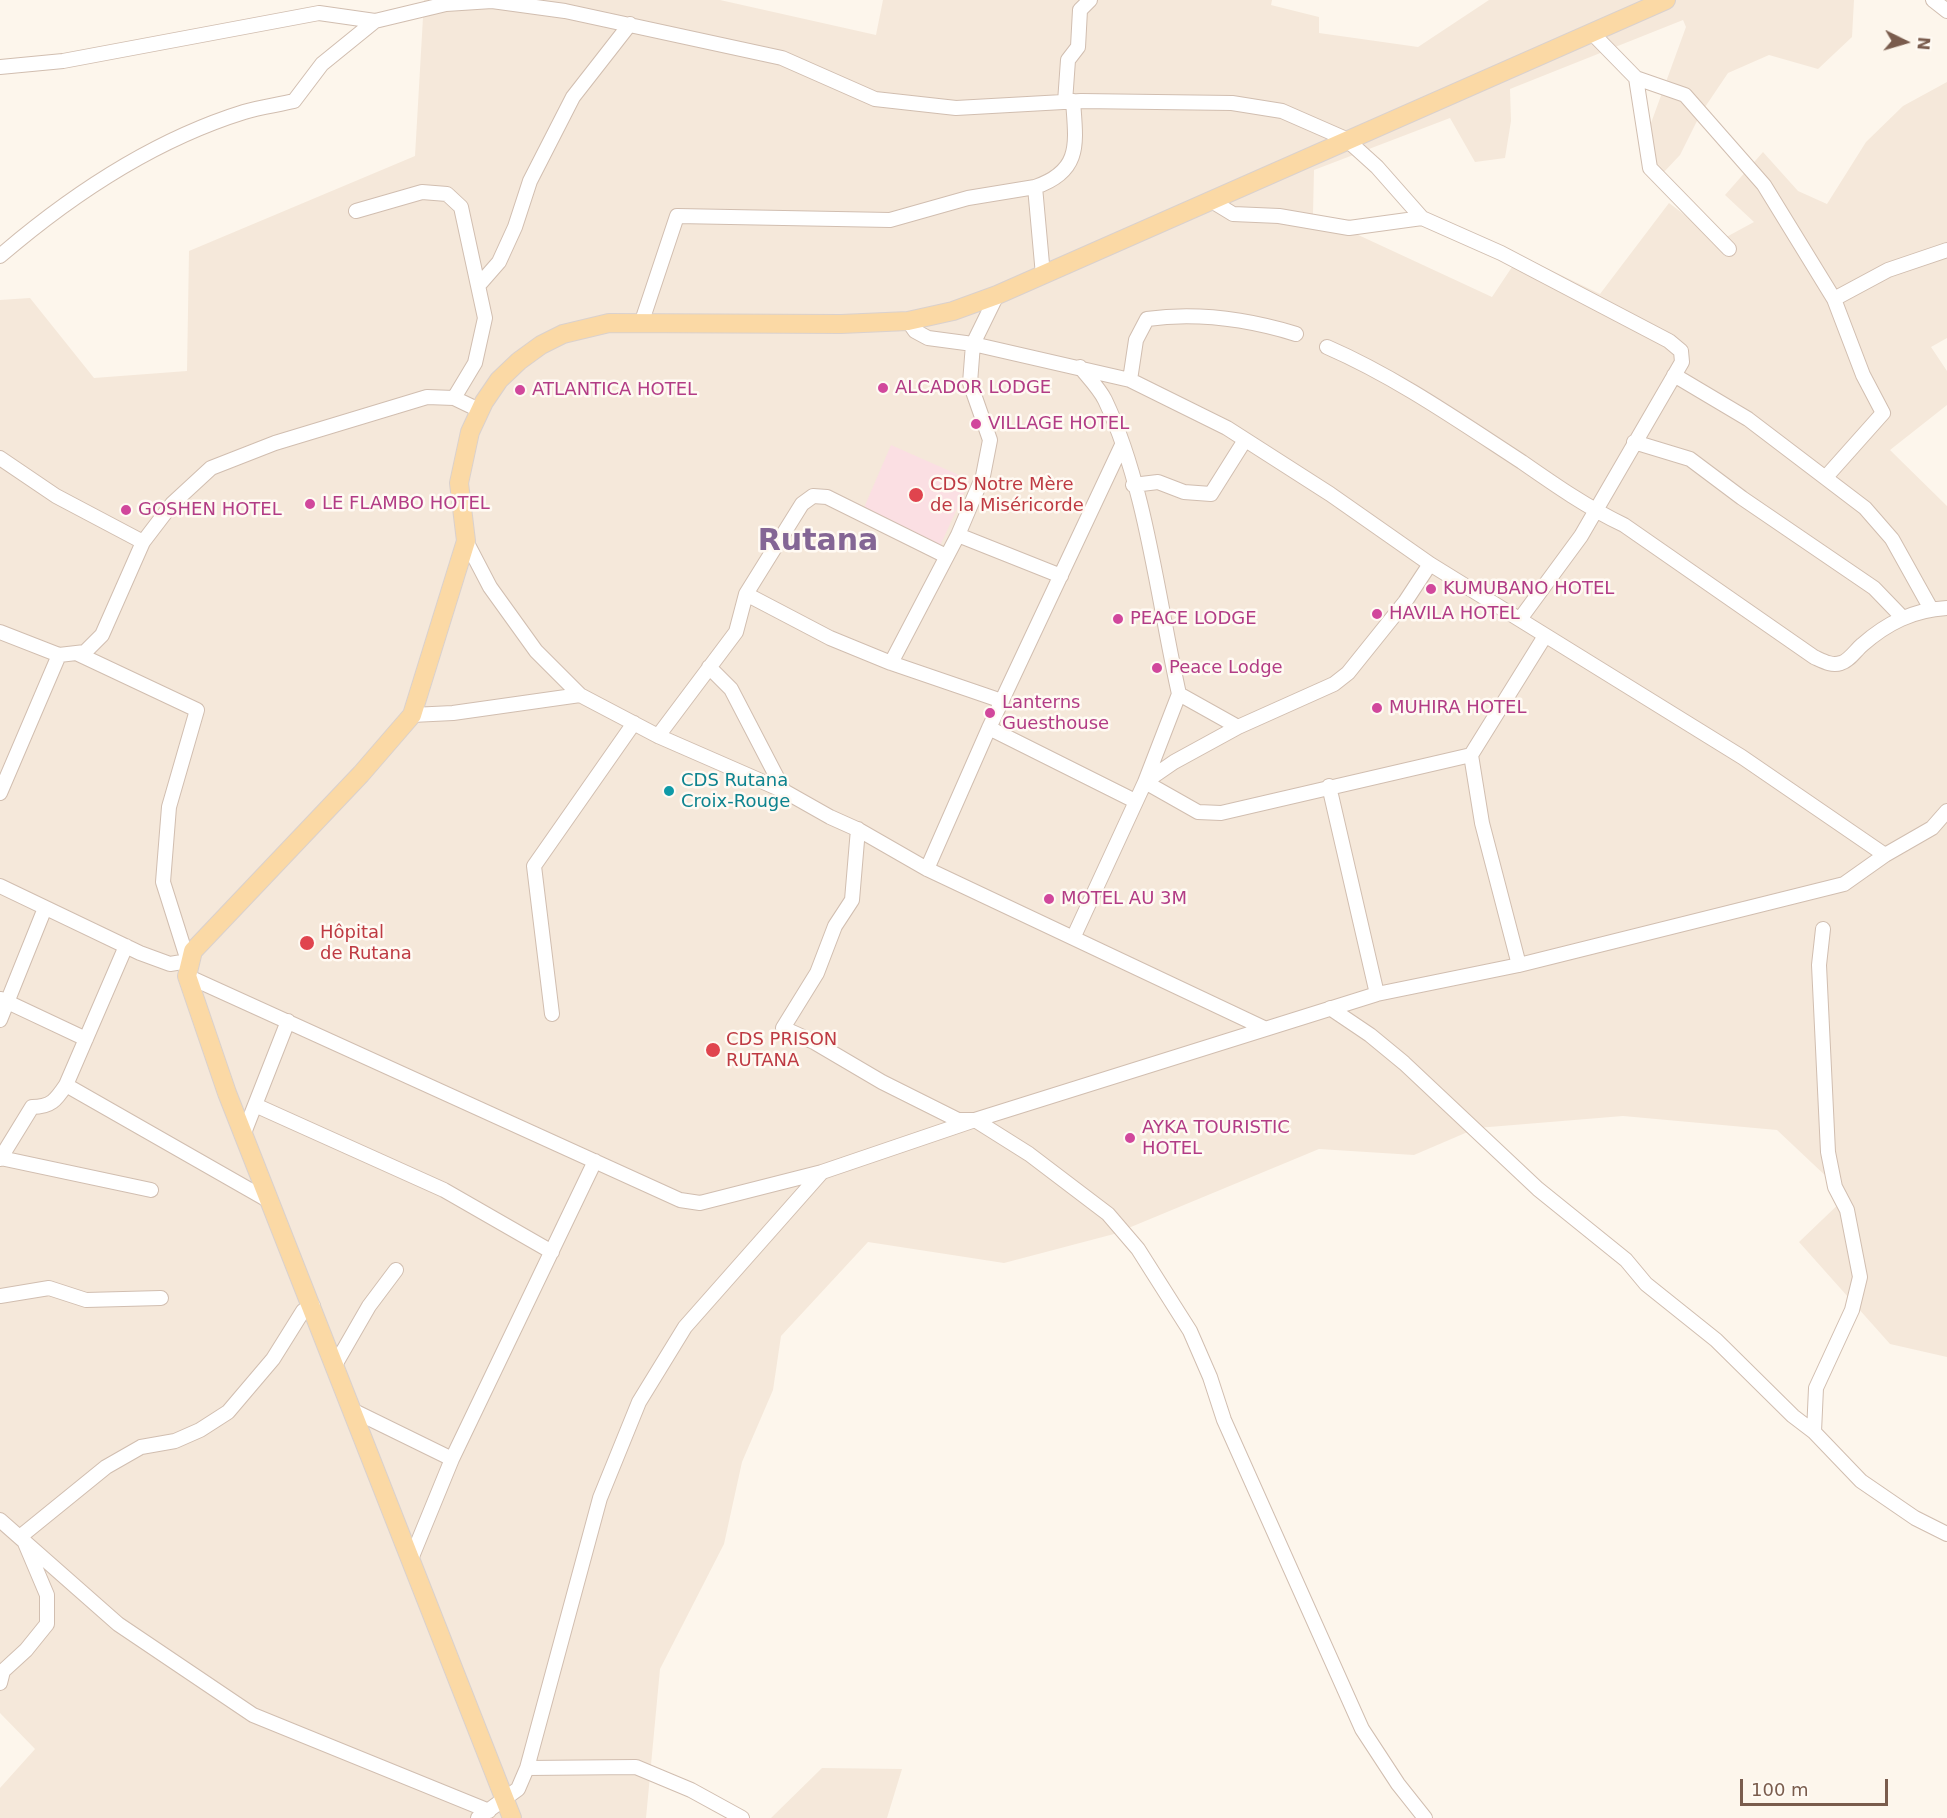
<!DOCTYPE html>
<meta charset="utf-8">
<style>
body{margin:0}
#map{position:relative;width:1947px;height:1818px;overflow:hidden;background:#fdf6ec;font-family:"DejaVu Sans",sans-serif}
canvas{display:block}
.north{position:absolute;left:1875px;top:12px;width:60px;height:60px;-webkit-text-stroke:4px #fffaf3;paint-order:stroke;rotate:95deg;font-size:16px;font-weight:700;line-height:24px;text-align:center;color:#7a5c4d}
.north::after{content:'';display:block;margin:auto;width:21px;height:27px;background:#7a5c4d;clip-path:polygon(50% 0,100% 100%,50% 72%,0 100%)}
.scale{position:absolute;left:1740px;top:1779px;width:148px;height:27px;box-sizing:border-box;border:3px solid #7a5c4d;border-top:0;padding-left:8px;font-size:18px;line-height:21px;white-space:nowrap;color:#7a5c4d;-webkit-text-stroke:4px #fffaf3;paint-order:stroke}
</style>
<div id="map">
<canvas width="1947" height="1818"></canvas>
<div class="north">N</div>
<div class="scale">100 m</div>
</div>
<script>
const g = document.querySelector('canvas').getContext('2d');
g.lineJoin = 'round';
function fillPath(path, color) { g.fillStyle = color; g.fill(path, 'evenodd'); }
function stroke(path, color, width, dash) { g.strokeStyle = color; g.lineWidth = width; g.lineCap = dash ? 'butt' : 'round'; g.setLineDash(dash || []); g.stroke(path); }
function write(font, color, halo, rows, align = 'center') {
  g.font = font + ' "DejaVu Sans",sans-serif'; g.lineWidth = 5; g.setLineDash([]); g.textBaseline = 'middle'; g.strokeStyle = halo; g.fillStyle = color; for (const [text, x, y, turn = 0] of rows) {
    g.save(); g.translate(x, y); g.rotate((+turn || 0) * Math.PI / 180); g.textAlign = isNaN(turn) ? turn : align; if (halo) g.strokeText(text, 0, 0); g.fillText(text, 0, 0); g.restore();
  }
}
fillPath(new Path2D(`
 M424 0H720L876 35 883 0H1272L1271 5 1319 17V33L1418 47 1489 0H1854L1852 37 1818 69 1769 55 1728 73 1701 113 1680 155 1663 173 1643 145 1686 27 1683 20 1510 89 1511 121 1505 158 1475 162 1450 118 1314 170 1313 214 1492 297 1520 255 1600 294 1669 203 1719 241 1754 222 1725 195 1763 152 1798 191 1827 204 1866 142 1903 106 1947 82V338L1931 347 1947 371V405L1890 450 1947 506V1357L1890 1344 1799 1242 1847 1196 1777 1130 1623 1116 1477 1128 1414 1155 1319 1149 1114 1234 1004 1263 868 1242 781 1336 773 1390 742 1462 724 1544 660 1669 646 1818H0V1788L35 1749 0 1713V300L30 298 94 378 187 371 189 251 415 156Z
 M822 1768 902 1769 887 1818H771Z`), '#f5e8da');
fillPath(new Path2D(`
 M891 445 970 480 940 546 863 510Z`), '#fbdfe3');
const minor = new Path2D(`
 M1933 0 1947 11
 M1592 33 1636 78 1650 168 1729 249
 M0 67 63 61 319 13 375 21
 M1636 78 1685 95 1764 185 1834 299 1863 375 1883 413 1826 477
 M1065 102 1068 60 1078 47 1080 10 1090 0
 M1210 200 1233 214 1279 216 1349 228 1422 218
 M356 211 422 192 447 194 461 207 485 318 475 363 454 398
 M0 256C71 195 154 140 244 112 260 107 277 105 294 101L322 64 375 21 446 4 492 1 565 11 782 58 875 99 956 108 1081 101 1232 103 1282 111 1346 139 1377 167 1422 218 1501 253 1669 341 1681 351 1682 362 1581 536 1520 619
 M1043 275 1035 187C1082 171 1076 143 1073 101
 M478 286 499 262 515 227 530 181 573 97 630 24
 M997 295 973 344 970 383 990 440 983 476 958 535 1061 576
 M1834 299 1888 270 1947 250
 M642 321 677 216 890 220 968 198 1035 187
 M908 321 915 331 928 338 973 344 1130 380 1227 428 1330 494 1430 564 1742 757 1885 855
 M1327 347C1396 377 1459 421 1522 462 1555 485 1588 508 1624 525L1814 657C1823 661 1831 666 1841 663 1849 661 1856 650 1862 645 1887 623 1913 610 1947 608
 M1080 367C1088 377 1099 388 1105 400 1146 486 1158 601 1179 694L1238 727
 M1674 375 1748 419 1865 508 1892 539 1931 609
 M1130 380 1136 340 1147 319C1198 312 1247 319 1296 334
 M1634 442 1690 459 1742 498 1874 588 1902 617
 M0 458 56 496 143 542
 M1133 485 1158 482 1184 492 1211 494 1245 440
 M466 541 490 587 536 651 580 695 658 736 784 791 830 817 859 830 927 869 1264 1028
 M946 556 827 497 813 496 802 504 746 594 830 638 891 663 1002 701
 M0 632 59 655
 M891 663 958 535
 M709 667 731 689 784 791
 M1179 694 1145 782 1198 812 1221 813 1471 755 1545 636
 M412 715 453 713 580 695
 M989 728 1135 801
 M658 736 736 632 746 594
 M1471 755 1482 823 1519 965
 M1329 786 1377 994
 M0 793 59 655 85 652 102 635 143 542 172 504 211 468 275 443 427 397 454 398 479 410
 M858 829 852 900 835 926 817 973 783 1028 814 1042 882 1082 958 1120H975L1029 1154 1108 1214 1138 1249 1190 1331 1210 1377 1224 1420 1362 1729 1398 1784 1425 1818
 M927 869 989 728 1122 445
 M0 886 140 953 170 964 188 961 163 882 169 807 197 710 76 653
 M1074 936 1145 782 1174 762 1238 727 1334 684 1348 673 1405 602 1430 564
 M187 976 680 1200 700 1203 822 1172
 M1 999 86 1039
 M1330 1008 1370 1035 1404 1063 1538 1189 1626 1260 1646 1284 1716 1340 1793 1416 1814 1432 1861 1481 1915 1518 1947 1534
 M552 1014 534 866 634 723
 M0 1020 45 908
 M66 1085 271 1202
 M255 1105 444 1190 552 1252
 M244 1133 288 1021
 M1 1158 151 1190
 M0 1159 32 1107C51 1107 56 1100 66 1085L126 946
 M0 1296 49 1288 86 1300 161 1298
 M335 1365 369 1306 396 1270
 M352 1410 452 1459 595 1161
 M1814 1432 1816 1388 1852 1310 1860 1277 1847 1210 1835 1187 1828 1152 1819 965 1823 929
 M0 1520 118 1624 253 1715 489 1811
 M21 1536 106 1467 141 1447 175 1441 200 1430 228 1412 273 1359 303 1311 313 1306
 M411 1559 452 1459
 M0 1683 3 1671 26 1650 47 1624V1595L25 1543
 M527 1768 636 1767 691 1790 742 1818
 M478 1818 518 1789 527 1768 600 1498 639 1402 685 1327 822 1172 975 1120 1377 994 1519 965 1844 884 1885 855 1932 828 1947 811`);
const major = new Path2D(`
 M512 1818 227 1093 187 976 193 951 361 774 412 715 466 541 459 483 470 432 484 402 499 380 519 361 541 345 563 334 609 323 841 324 908 321 953 311 997 295 1666 0`);
stroke(minor, '#d1beb0', 16);
stroke(major, '#dad1cd', 20);
stroke(minor, '#fff', 14);
stroke(major, '#fbd9a5', 18);
for (const [x, y, r, color] of [
 [883,388,6,"#d1479c"],
 [520,390,6,"#d1479c"],
 [976,424,6,"#d1479c"],
 [916,495,8,"#e0444e"],
 [310,504,6,"#d1479c"],
 [126,510,6,"#d1479c"],
 [1431,589,6,"#d1479c"],
 [1377,614,6,"#d1479c"],
 [1118,619,6,"#d1479c"],
 [1157,668,6,"#d1479c"],
 [1377,708,6,"#d1479c"],
 [990,713,6,"#d1479c"],
 [669,791,6,"#0f9aa8"],
 [1049,899,6,"#d1479c"],
 [307,943,8,"#e0444e"],
 [713,1050,8,"#e0444e"],
 [1130,1138,6,"#d1479c"]
]) { const dot = new Path2D(); dot.arc(x, y, r, 0, 2 * Math.PI); g.fillStyle = color; g.fill(dot); stroke(dot, '#fffaf3', 2); }
write('18px', '#b23c85', '#fffaf3', [
 ["ALCADOR LODGE",895,388],
 ["ATLANTICA HOTEL",532,390],
 ["VILLAGE HOTEL",988,424],
 ["LE FLAMBO HOTEL",322,504],
 ["GOSHEN HOTEL",138,510],
 ["KUMUBANO HOTEL",1443,589],
 ["HAVILA HOTEL",1389,614],
 ["PEACE LODGE",1130,619],
 ["Peace Lodge",1169,668],
 ["Lanterns",1002,703],
 ["Guesthouse",1002,724],
 ["MUHIRA HOTEL",1389,708],
 ["MOTEL AU 3M",1061,899],
 ["AYKA TOURISTIC",1142,1128],
 ["HOTEL",1142,1149]
], 'left');
write('18px', '#be3a42', '#fffaf3', [
 ["CDS Notre Mère",930,485],
 ["de la Miséricorde",930,506],
 ["Hôpital",320,933],
 ["de Rutana",320,954],
 ["CDS PRISON",726,1040],
 ["RUTANA",726,1061]
], 'left');
write('18px', '#0d838f', '#fffaf3', [
 ["CDS Rutana",681,781],
 ["Croix-Rouge",681,802]
], 'left');
write('bold 30px', '#846695', '#fffaf3', [
 ["Rutana",818,542]
]);
</script>
